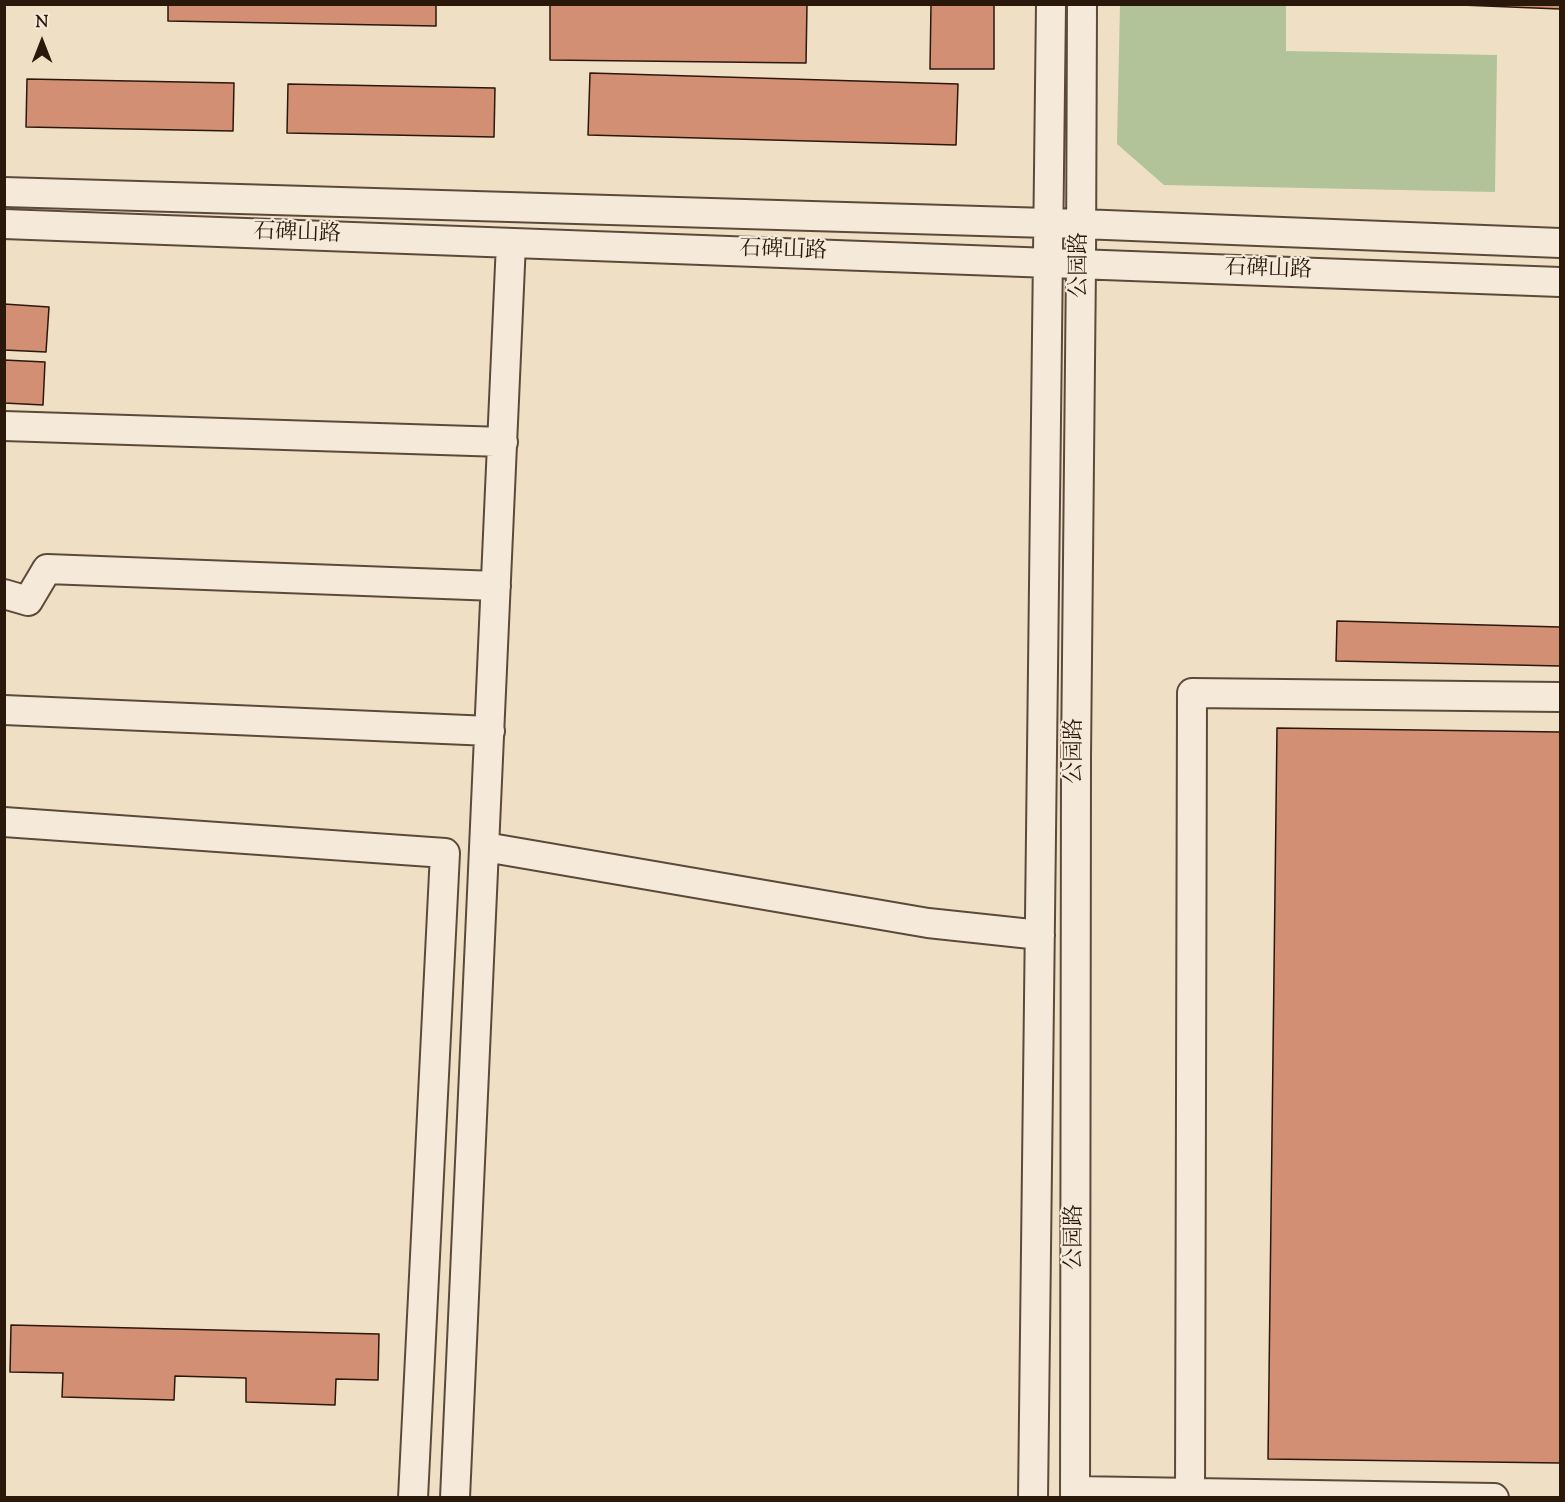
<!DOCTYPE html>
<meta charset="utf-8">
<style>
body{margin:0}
#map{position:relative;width:1565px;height:1502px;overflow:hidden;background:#efdfc5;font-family:"Sorts Mill Goudy",serif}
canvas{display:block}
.frame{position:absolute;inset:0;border:6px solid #2a180b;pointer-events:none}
.north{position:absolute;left:12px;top:12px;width:60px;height:60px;-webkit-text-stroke:4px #f5ead9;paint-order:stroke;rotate:0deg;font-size:16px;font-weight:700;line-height:24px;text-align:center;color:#2a180b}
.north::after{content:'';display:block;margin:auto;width:21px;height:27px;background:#2a180b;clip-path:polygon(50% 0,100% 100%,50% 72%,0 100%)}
</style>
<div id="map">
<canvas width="1565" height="1502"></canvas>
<div class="frame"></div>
<div class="north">N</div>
</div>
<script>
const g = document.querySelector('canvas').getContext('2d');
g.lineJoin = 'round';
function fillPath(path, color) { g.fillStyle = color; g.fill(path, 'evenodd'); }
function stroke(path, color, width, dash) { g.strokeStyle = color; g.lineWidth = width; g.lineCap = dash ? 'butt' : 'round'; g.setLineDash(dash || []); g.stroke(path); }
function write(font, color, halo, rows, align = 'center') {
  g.font = font + ' "Sorts Mill Goudy","Noto Serif SC",serif'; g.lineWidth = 4.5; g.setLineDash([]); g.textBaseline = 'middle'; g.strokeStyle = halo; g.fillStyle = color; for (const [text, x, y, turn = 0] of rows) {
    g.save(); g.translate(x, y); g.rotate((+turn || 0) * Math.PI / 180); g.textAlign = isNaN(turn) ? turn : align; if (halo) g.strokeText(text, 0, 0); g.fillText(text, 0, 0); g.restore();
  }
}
fillPath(new Path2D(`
 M1120 5H1286V51L1497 55 1495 192 1164 185 1117 144Z`), '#b2c39a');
const building = new Path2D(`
 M168 4H436V26L168 21Z
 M550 4H807L806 63 550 60Z
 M931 4H994V69H930Z
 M1436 4H1560V9Z
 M590 73 958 84 956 145 588 135Z
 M27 79 234 83 233 131 26 127Z
 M288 84 495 88 494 137 287 133Z
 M4 304 49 307 46 352 4 350Z
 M4 360 45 362 43 405 4 403Z
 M1337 621 1560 627V666L1336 661Z
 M1277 728 1560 732V1463L1268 1459Z
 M11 1325 379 1334 378 1380 336 1379 335 1405 246 1402V1378L175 1376 174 1400 62 1397 63 1373 10 1372Z`);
fillPath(building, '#d38f74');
stroke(building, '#2a180b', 1.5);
const minor = new Path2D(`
 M4 192 1081 224 1560 243
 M4 224 1560 282
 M4 426 503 442
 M4 594 28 601 47 569 496 586
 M4 710 490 731
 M4 822 445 853 413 1498
 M485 847 928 923 1040 935
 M1075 1491 1494 1498
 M1190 1493 1192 693 1560 697
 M455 1498 511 243
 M1033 1498 1051 4
 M1075 1498 1076 757 1081 264 1082 4`);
stroke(minor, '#5b4a3a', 32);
stroke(minor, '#f5ead9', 28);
write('22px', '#2a180b', '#f5ead9', [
 ["石碑山路",297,235,2],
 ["石碑山路",783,252,2],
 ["公园路",1081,265,-90],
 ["石碑山路",1268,271,2],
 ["公园路",1076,751,-90],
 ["公园路",1076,1237,-90]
]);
</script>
